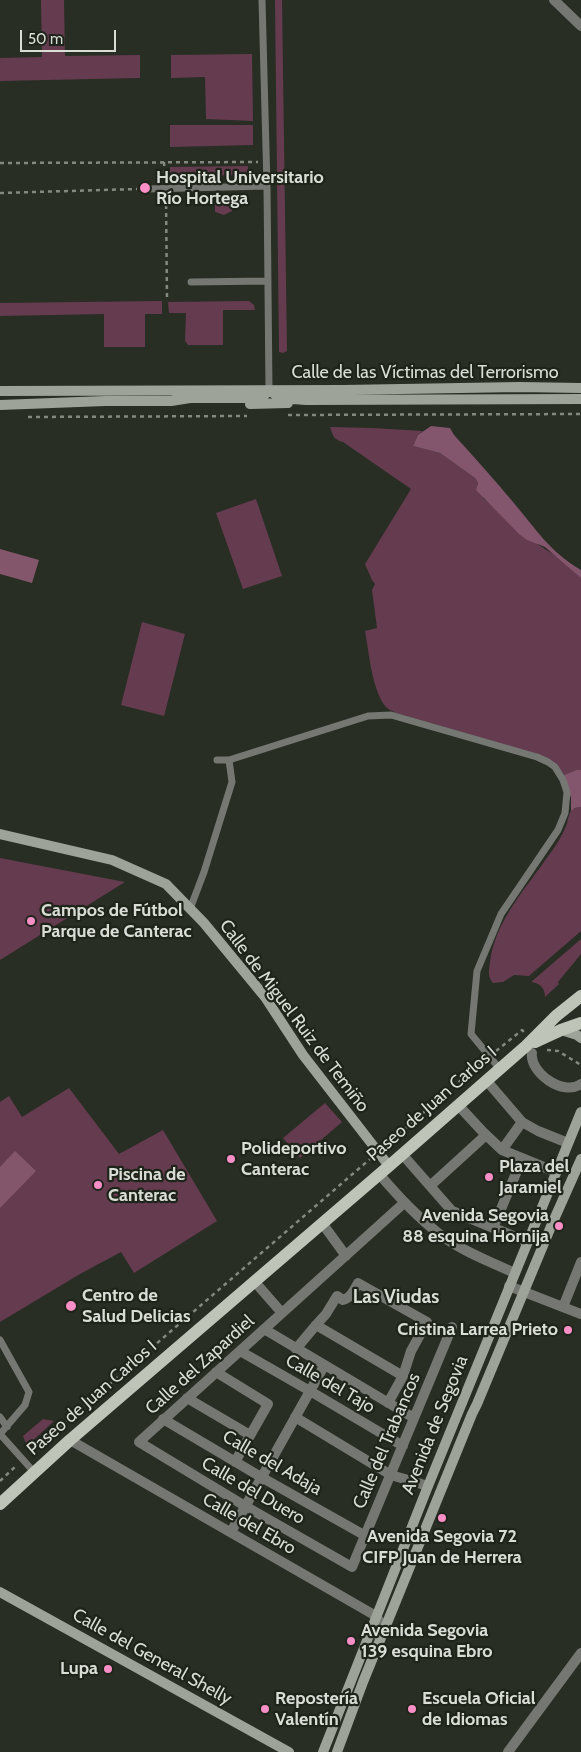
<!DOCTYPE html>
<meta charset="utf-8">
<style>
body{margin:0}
#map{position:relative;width:581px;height:1752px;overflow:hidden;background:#282e23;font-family:Cabin,sans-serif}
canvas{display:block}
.scale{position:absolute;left:20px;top:30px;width:96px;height:22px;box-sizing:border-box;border:2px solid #d9ddd6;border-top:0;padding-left:6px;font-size:15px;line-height:18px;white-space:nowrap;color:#d9ddd6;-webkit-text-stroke:4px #1e241a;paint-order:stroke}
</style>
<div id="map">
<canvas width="581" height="1752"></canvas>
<div class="scale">50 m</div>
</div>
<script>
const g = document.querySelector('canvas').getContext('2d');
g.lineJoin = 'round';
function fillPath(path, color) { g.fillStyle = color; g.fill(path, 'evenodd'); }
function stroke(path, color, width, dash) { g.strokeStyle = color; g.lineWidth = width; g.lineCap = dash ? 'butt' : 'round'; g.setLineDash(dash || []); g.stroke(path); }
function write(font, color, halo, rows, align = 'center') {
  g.font = font + ' Cabin,sans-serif'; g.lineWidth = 4.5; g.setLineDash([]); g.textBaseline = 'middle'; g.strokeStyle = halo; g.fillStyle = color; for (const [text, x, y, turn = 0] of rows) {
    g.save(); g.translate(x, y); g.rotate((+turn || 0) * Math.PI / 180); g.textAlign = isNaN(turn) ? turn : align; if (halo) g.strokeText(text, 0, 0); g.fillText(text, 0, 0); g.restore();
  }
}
fillPath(new Path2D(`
 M41 0H64L65 56 140 55V78L0 81V58L42 57Z
 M275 0H282L287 351 283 353 279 352Z
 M252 54 253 121 206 119 205 77 171 78V55Z
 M170 125H253V145L170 147Z
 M248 166V175L170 176V167Z
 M215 195H235L232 211 224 215 215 212Z
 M162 301V314H145V347H104V314L0 316V303Z
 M249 301 254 305 255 310H223V345H188L185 341 186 313H169L168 302Z
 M330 427 372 428 423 431 418 435 413 446 440 453 475 478 478 483 477 486 484 499 537 544 561 559 581 578V770H576L564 775 558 766 540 755 396 713C393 711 389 710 386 707 372 691 369 652 365 631L377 628 372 590 375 584 372 580 365 564 411 489 343 442C334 440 333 436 330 427Z
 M256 499 282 576 243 589 216 513Z
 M142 622 185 634 164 716 121 705Z
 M581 807V931L529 976 514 975 503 982 493 983C487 976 489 971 490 962 495 923 522 893 544 862 552 851 561 839 566 826 568 822 568 815 571 811 573 808 577 808 581 807Z
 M0 858 125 882 0 960Z
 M581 939V954L558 982 559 984 545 997C545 988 540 983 531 982Z
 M69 1088 119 1154 163 1130 217 1221 134 1273 121 1252 80 1274 0 1322V1102L9 1096 22 1117Z
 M325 1103 342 1122 300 1158 283 1138Z
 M43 1419 54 1421 27 1446 23 1436Z`), '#653b50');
fillPath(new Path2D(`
 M431 426 450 428 454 435C474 457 494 479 513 502 536 529 550 552 581 570V578L545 547 527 540 519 534 476 490 478 483 475 478 440 453 413 446 418 435Z
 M576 770H581V807L575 808 571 811V798L564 775Z`), '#83566d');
fillPath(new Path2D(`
 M0 549 39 560 32 583 0 574Z
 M15 1151 36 1171 0 1208V1167Z`), '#83566c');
stroke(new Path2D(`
 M164 162 165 179
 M0 163 258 162
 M0 193 137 189
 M166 197 167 300
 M288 415 581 414
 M28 417 247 416
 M547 1050 558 1051 581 1065
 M496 1051 522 1030 524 1032
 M386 1145 482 1062
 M30 1453 370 1159
 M0 1481 17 1465`), '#848980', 2.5, [4, 4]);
stroke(new Path2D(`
 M262 0 267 186 269 390
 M146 189 267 186
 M191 282 268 281
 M217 760H229L368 716 391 715 537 757 548 762 555 767 563 780 567 792 565 813 558 830 501 914 477 971 471 1034 499 1068
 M190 909 204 872 232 782 229 760
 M0 1340 29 1392 25 1405 0 1434 34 1472
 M0 1417 7 1427`), '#747772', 7);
stroke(new Path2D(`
 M554 0 581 26
 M532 1053C529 1072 563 1097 581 1084
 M486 1080 522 1122 538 1131 568 1143
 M458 1105 483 1132 502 1150 556 1172
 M502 1150 522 1122
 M402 1154 452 1211 528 1242
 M379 1174C399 1197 418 1218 442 1236 462 1251 493 1263 515 1273
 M430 1186 486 1135
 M404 1203 139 1442 245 1506 352 1567 452 1327
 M322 1223 346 1256
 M493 1228 522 1159
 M254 1281 282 1313
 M509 1286 581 1314
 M563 1307 581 1262
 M316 1325 326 1314 337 1296 343 1300C351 1298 354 1290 358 1283L427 1322 411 1351 403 1376
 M264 1329 414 1418
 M296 1349 316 1325 403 1376 388 1403
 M240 1351 310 1391 403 1446
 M216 1372 268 1404 235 1462
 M187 1398 250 1435
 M295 1417 391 1475 428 1486
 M163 1419 261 1477 364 1535
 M70 1440 376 1616 382 1625 379 1637
 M231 1532 324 1366
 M508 1752 581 1653`), '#747772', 10);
stroke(new Path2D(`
 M269 390 280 398 306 400 581 399
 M0 391 343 390 519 387 581 388
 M250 404 288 403
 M0 405 105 401H171L190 398H257L264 395 269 391
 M0 834 112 860 166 884 204 923 265 997 303 1055 389 1166
 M561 1030 577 1035 581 1038
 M0 1592 289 1752
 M323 1752 428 1486 581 1112
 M337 1752 363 1682 472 1414 477 1404 552 1224 581 1159`), '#9ea39a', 10);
stroke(new Path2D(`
 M535 1042 561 1030 581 1023
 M0 1504 70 1440 389 1166 526 1046 556 1016 581 996`), '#bec4b8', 12);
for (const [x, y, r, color] of [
 [145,188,6,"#fa8fc7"],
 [31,921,5,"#fa8fc7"],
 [231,1159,5,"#fa8fc7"],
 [489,1177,5,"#fa8fc7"],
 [98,1185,5,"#fa8fc7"],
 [559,1226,5,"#fa8fc7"],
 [71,1306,6,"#fa8fc7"],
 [568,1330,5,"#fa8fc7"],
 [442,1518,5,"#fa8fc7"],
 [351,1641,5,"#fa8fc7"],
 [108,1669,5,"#fa8fc7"],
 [265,1709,5,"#fa8fc7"],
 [412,1709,5,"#fa8fc7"]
]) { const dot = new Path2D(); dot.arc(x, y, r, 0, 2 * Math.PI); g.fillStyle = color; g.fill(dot); stroke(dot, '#1e241a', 2); }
write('bold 18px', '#d9ddd6', '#1e241a', [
 ["Hospital Universitario",156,178],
 ["Río Hortega",156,199],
 ["Campos de Fútbol",41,911],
 ["Parque de Canterac",41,932],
 ["Polideportivo",241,1149],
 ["Canterac",241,1170],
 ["Plaza del",499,1167],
 ["Jaramiel",499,1188],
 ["Piscina de",108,1175],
 ["Canterac",108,1196],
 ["Avenida Segovia",549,1216,"right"],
 ["88 esquina Hornija",549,1237,"right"],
 ["Centro de",82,1296],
 ["Salud Delicias",82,1317],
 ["Cristina Larrea Prieto",558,1330,"right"],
 ["Avenida Segovia 72",442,1537,"center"],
 ["CIFP Juan de Herrera",442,1558,"center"],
 ["Avenida Segovia",361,1631],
 ["139 esquina Ebro",361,1652],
 ["Lupa",98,1669,"right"],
 ["Repostería",275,1699],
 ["Valentín",275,1720],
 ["Escuela Oficial",422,1699],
 ["de Idiomas",422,1720]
], 'left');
write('18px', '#d9ddd6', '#1e241a', [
 ["Calle de las Víctimas del Terrorismo",425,373],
 ["Calle de Miguel Ruiz de Temiño",294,1016,53],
 ["Paseo de Juan Carlos I",432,1104,-41],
 ["Calle del Zapardiel",200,1365,-42],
 ["Calle del Tajo",330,1384,30],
 ["Paseo de Juan Carlos I",92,1398,-41],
 ["Avenida de Segovia",435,1425,-68],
 ["Calle del Trabancos",387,1441,-67],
 ["Calle del Adaja",272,1463,30],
 ["Calle del Duero",253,1491,30],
 ["Calle del Ebro",249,1524,30],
 ["Calle del General Shelly",152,1657,29]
]);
write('bold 19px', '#d9ddd6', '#1e241a', [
 ["Las Viudas",396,1297]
]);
</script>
